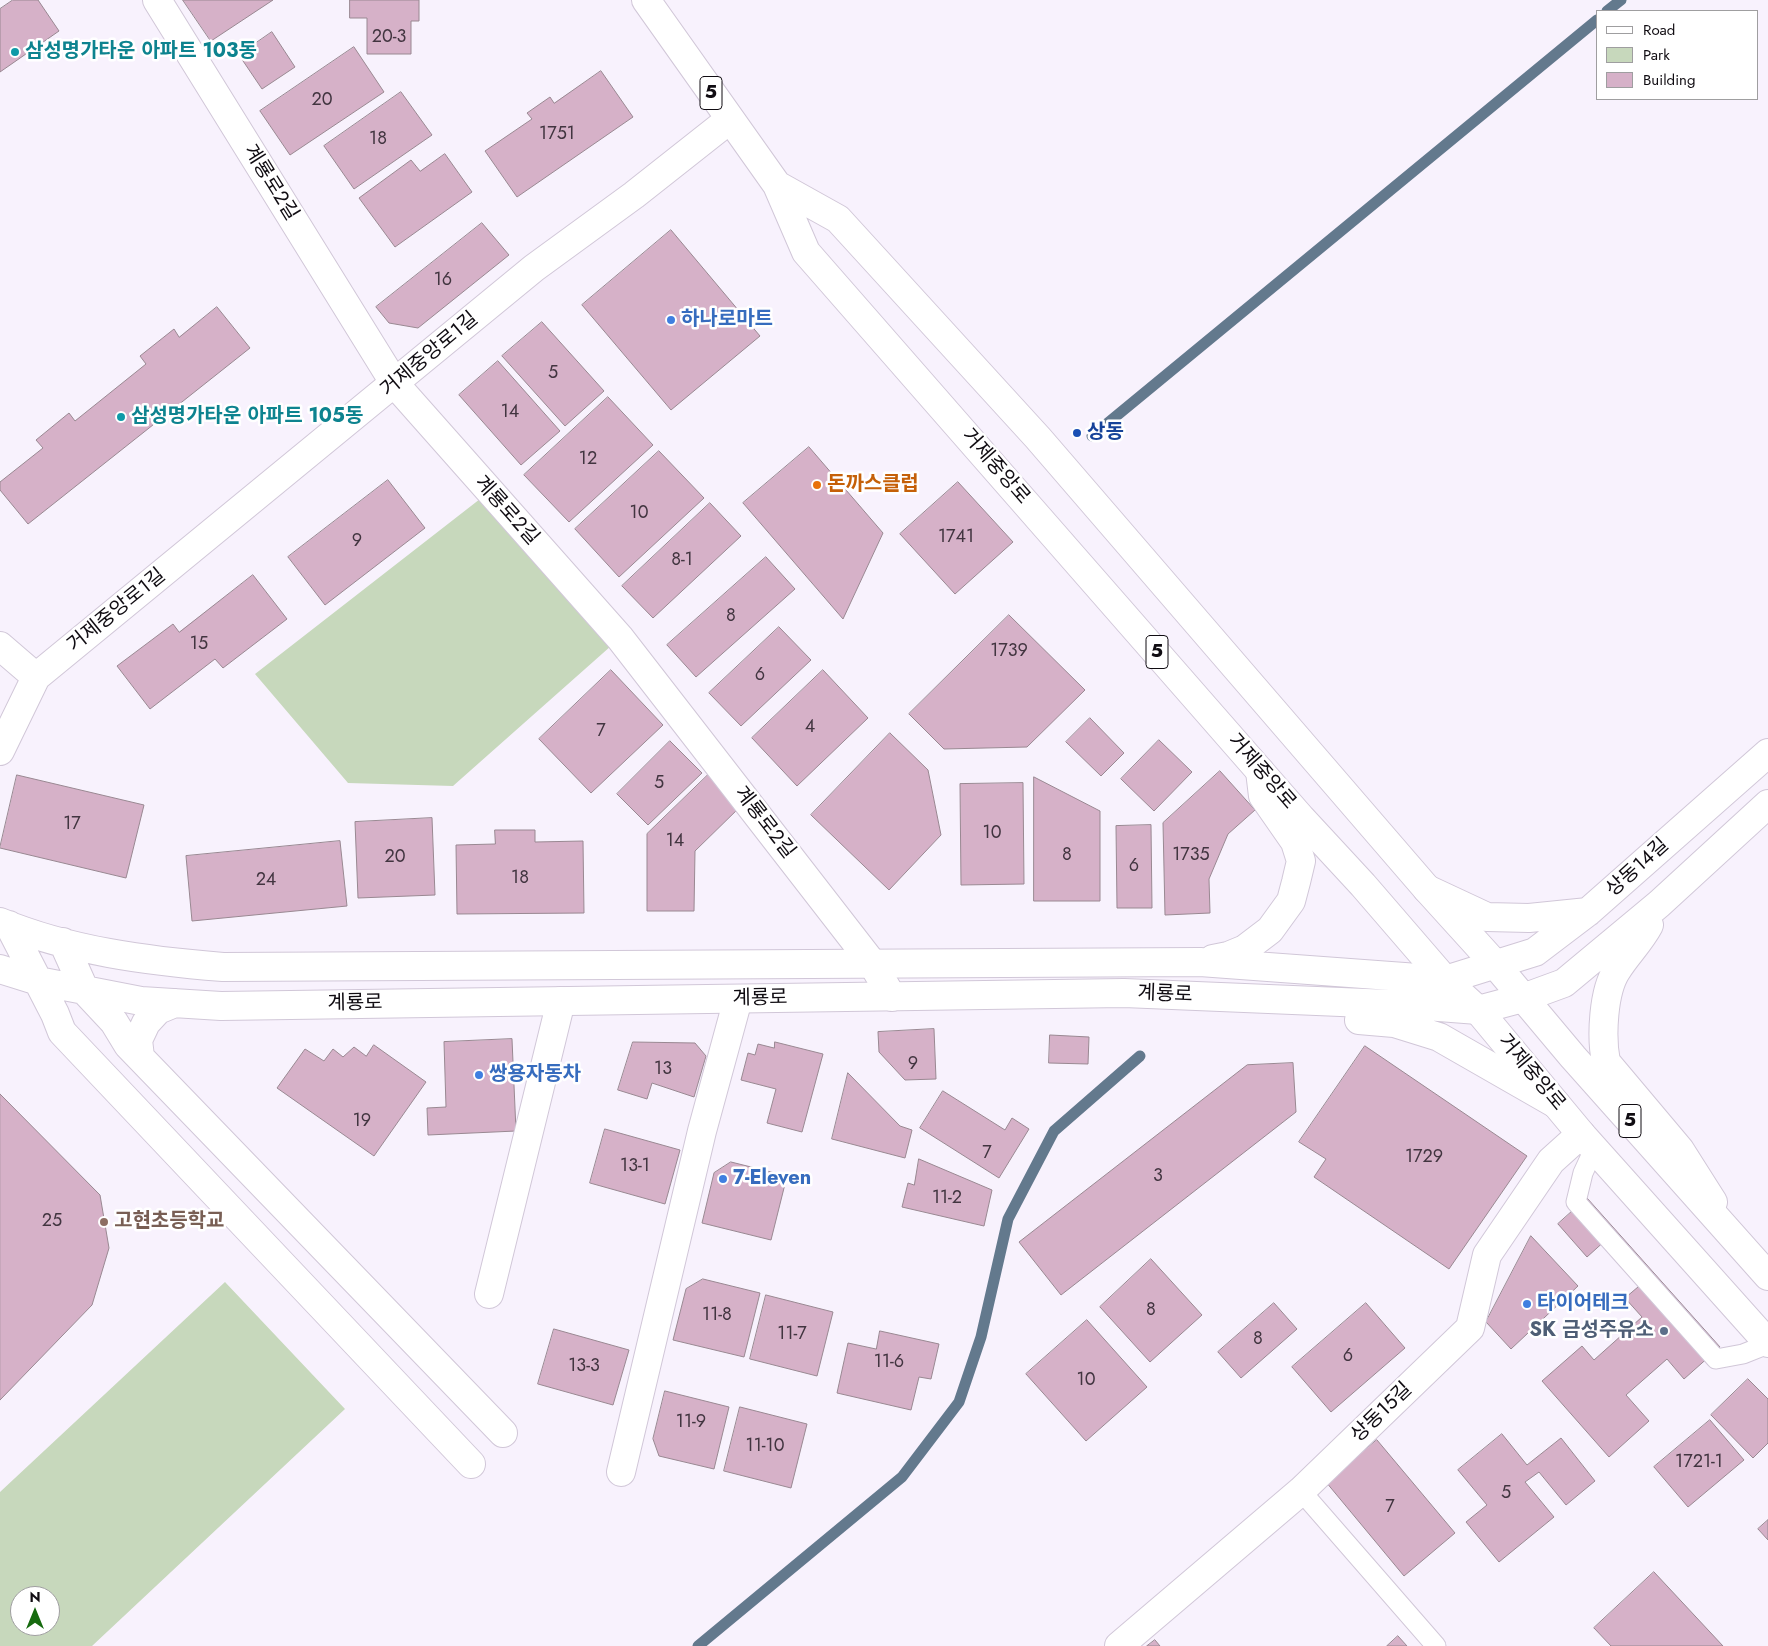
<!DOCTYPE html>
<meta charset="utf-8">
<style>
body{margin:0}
#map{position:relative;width:1768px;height:1646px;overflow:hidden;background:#f8f2fd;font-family:Jost,sans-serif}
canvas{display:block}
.legend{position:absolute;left:1596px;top:10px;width:162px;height:90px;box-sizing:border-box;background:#fff;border:1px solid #9f9ea0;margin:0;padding:6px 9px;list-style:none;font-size:15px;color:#100c12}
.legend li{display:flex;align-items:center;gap:10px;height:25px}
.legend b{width:25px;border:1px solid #9f9ea0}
.north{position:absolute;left:10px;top:1586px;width:50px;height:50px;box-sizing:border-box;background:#fff;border:1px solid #9f9ea0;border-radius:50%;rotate:0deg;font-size:14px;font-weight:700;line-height:20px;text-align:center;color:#100c12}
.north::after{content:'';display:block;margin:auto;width:18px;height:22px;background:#166a0f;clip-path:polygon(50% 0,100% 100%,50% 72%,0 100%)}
</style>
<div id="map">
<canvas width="1768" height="1646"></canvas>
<ul class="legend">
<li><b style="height:6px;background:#fff"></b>Road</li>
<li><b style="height:14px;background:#c7d8bc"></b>Park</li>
<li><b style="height:14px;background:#d6b1c8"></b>Building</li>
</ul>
<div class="north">N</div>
</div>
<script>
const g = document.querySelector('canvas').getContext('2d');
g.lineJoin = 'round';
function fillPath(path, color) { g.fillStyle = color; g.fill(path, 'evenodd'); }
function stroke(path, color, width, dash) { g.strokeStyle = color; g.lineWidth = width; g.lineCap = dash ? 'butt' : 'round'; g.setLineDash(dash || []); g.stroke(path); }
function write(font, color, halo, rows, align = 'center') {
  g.font = font + ' Jost,"Noto Sans KR",sans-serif'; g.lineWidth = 5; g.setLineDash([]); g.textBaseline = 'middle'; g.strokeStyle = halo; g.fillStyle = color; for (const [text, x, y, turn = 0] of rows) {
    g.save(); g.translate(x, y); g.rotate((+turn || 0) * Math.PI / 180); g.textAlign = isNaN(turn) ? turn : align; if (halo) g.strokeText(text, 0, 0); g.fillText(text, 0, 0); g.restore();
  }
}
fillPath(new Path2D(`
 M489 492 620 638 453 786 348 783 255 674Z
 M225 1282 345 1409 92 1646H0V1492ZM20 1596H50V1626H20Z`), '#c7d8bc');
stroke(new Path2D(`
 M1607 11 1621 0
 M1092 436 1597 20
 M698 1646 902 1477 959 1402 981 1337 1008 1219 1054 1131 1140 1056`), '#63798d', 11);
const building = new Path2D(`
 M13 0H38L59 31 0 72V9Z
 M183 0H273L211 41Z
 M350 0H419V21H411V54H367V18H350Z
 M272 32 295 67 262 89 239 55Z
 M354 47 384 92 290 155 260 111Z
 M601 71 633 117 517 197 485 151 532 119 527 113 550 97 554 103Z
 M401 92 432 135 354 189 324 146Z
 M445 154 472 192 395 247 359 198 411 160 420 171Z
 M482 223 509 255 418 328 389 323 376 307Z
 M671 230 760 336 671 410 582 305Z
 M217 307 250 348 28 524 0 490V482L43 448 36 440 69 413 75 421 146 364 140 356 174 329 179 337Z
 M542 322 604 391 565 426 502 356Z
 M498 361 560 431 521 465 459 395Z
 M608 397 653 445 569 522 524 475Z
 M809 447 883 533 843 619 743 503Z
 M659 451 704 498 619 577 575 529Z
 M388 480 425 528 325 605 288 557Z
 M958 482 1013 542 955 594 900 534Z
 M710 503 741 536 653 618 622 586Z
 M766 557 795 589 696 677 667 645Z
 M253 575 287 619 223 668 215 659 150 709 117 666 173 624 179 632Z
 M1009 615 1085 690 1027 747 944 749 909 714Z
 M779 627 811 660 741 726 709 693Z
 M611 670 663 725 591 793 539 739Z
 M823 670 868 718 797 786 752 738Z
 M1090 718 1124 753 1101 776 1066 742Z
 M890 733 928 770 941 835 889 890 811 815Z
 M1159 740 1192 772 1154 811 1121 779Z
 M670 741 702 773 648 825 617 794Z
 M1220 771 1255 810 1228 834 1209 879 1210 913 1165 915 1163 823Z
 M709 774 741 806 695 851 694 911H647V834Z
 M17 775 144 805 126 878 0 848Z
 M1034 777 1100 811V901H1034Z
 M1023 783 1024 884 961 885 960 784Z
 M432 818 435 895 358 898 355 822Z
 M1151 825 1152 908H1117L1116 826Z
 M495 830H535V842L583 841 584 913 457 914 456 845 495 844Z
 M340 841 347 906 192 921 186 856Z
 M934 1029 936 1079 905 1080 879 1052 878 1032Z
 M1050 1035 1089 1037 1088 1064 1049 1063Z
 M512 1039 516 1131 428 1135 427 1108 446 1107 444 1042Z
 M633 1042 695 1043 706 1056 694 1097 652 1083 647 1099 618 1090Z
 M775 1042 823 1054 802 1132 767 1123 776 1089 741 1080 748 1053 755 1055 758 1044 774 1048Z
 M374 1045 426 1082 374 1156 277 1088 305 1049 324 1061 333 1049 343 1057 354 1047 366 1056Z
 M1365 1046 1527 1156 1449 1269 1314 1177 1326 1159 1299 1142Z
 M1293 1063 1296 1112 1061 1295 1019 1242 1247 1065Z
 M848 1073 900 1126 912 1130 905 1158 832 1139Z
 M943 1091 1005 1130 1012 1118 1029 1129 999 1178 920 1128Z
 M0 1094 100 1195 109 1248 92 1305 0 1400Z
 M605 1129 680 1150 665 1204 590 1183Z
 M919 1159 992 1190 984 1226 902 1207 908 1183 914 1185Z
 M731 1162 787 1176 771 1240 702 1223 714 1173Z
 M1587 1198 1720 1347 1684 1379 1667 1359 1626 1395 1649 1421 1609 1457 1542 1381 1582 1346 1594 1360 1642 1317 1625 1298 1645 1281 1607 1239 1587 1257 1558 1224Z
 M1531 1236 1578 1286 1511 1349 1486 1322Z
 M1151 1259 1202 1315 1150 1362 1100 1307Z
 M703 1279 760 1293 744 1357 673 1340 686 1289Z
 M766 1295 833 1312 817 1376 750 1359Z
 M1274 1303 1297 1329 1241 1378 1218 1352Z
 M1366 1303 1405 1348 1331 1412 1292 1367Z
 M1087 1320 1147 1387 1086 1441 1026 1374Z
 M554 1329 629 1350 613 1405 538 1384Z
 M880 1331 939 1344 931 1379 919 1377 911 1410 837 1393 848 1343 876 1349Z
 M1748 1379 1768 1399V1443L1753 1458 1711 1415Z
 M665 1391 729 1407 714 1469 659 1456 653 1439Z
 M740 1407 807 1424 791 1488 724 1471Z
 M1710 1420 1744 1460 1688 1507 1654 1467Z
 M1502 1434 1527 1465 1561 1438 1595 1481 1566 1505 1539 1472 1525 1482 1554 1517 1499 1562 1466 1522 1487 1505 1458 1470Z
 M1377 1440 1455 1533 1404 1576 1326 1482Z
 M1768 1520V1540L1758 1529Z
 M1654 1572 1723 1646H1611L1594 1628Z
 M1398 1636 1407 1646H1387Z
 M1155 1640 1160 1646H1147Z`);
fillPath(building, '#d6b1c8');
stroke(building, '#998892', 1);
const service = new Path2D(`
 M1594 1149 1583 1173 1576 1202 1716 1359 1743 1354 1768 1344
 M1301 1491 1436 1646`);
const minor = new Path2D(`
 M157 0 395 384 620 638 872 963 892 997
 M0 646 36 677
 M0 751 36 677 534 268 634 195 729 120
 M489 1294 561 1001
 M621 1472 702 1131 738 999
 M1119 1646 1301 1491 1470 1328 1487 1255 1551 1161 1581 1134`);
const tertiary = new Path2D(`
 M1427 889 1487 917 1529 918 1588 912
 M0 922C70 951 148 961 223 967L1200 962 1445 980 1535 952 1589 911 1768 753
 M9 925 55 1014 62 1032 471 1464
 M1649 925C1640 942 1627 954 1617 970 1603 991 1601 1037 1606 1062L1680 1150 1713 1202
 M63 942 85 991 114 1022 128 1045 503 1433
 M1213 959 1228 956 1245 949 1270 930 1291 901 1296 882 1301 861 1295 842 1263 796 1260 771
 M0 969 38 981 141 1001 221 1006 1124 993 1413 1005 1478 1010 1523 998 1564 983 1659 904 1768 804
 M1359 1020 1394 1023 1439 1037 1556 1104
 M140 1057 138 1040 146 1023 158 1010 175 1003`);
const primary = new Path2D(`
 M646 0 777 185 806 252 1301 818 1363 885 1445 980 1478 1010 1581 1134 1768 1343
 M777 185 838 219 1038 438 1427 889 1495 964 1573 1057 1768 1276`);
stroke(service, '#d1c7d8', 21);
stroke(minor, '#d1c7d8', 30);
stroke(tertiary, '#d1c7d8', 30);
stroke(primary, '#d1c7d8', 30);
stroke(service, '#fff', 19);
stroke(minor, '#fff', 28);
stroke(tertiary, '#fff', 28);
stroke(primary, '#fff', 28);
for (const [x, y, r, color] of [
 [15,52,5,"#0f9aa8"],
 [671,320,5,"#3f7fe0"],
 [121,417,5,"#0f9aa8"],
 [1077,433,5,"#1a4fb4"],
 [817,485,5,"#e8710a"],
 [479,1075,5,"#3f7fe0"],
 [723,1179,5,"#3f7fe0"],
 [104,1222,5,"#8d6e63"],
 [1527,1304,5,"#3f7fe0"],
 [1664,1331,5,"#5c6f8a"]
]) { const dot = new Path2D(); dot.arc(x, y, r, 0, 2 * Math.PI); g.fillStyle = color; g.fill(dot); stroke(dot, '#fff', 2); }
write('18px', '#423540', null, [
 ["20-3",389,38],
 ["20",322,101],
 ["1751",557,135],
 ["18",378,140],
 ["16",443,281],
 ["5",553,374],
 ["14",510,413],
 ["12",588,460],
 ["10",639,514],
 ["1741",956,538],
 ["9",357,542],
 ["8-1",682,561],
 ["8",731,617],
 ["15",199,645],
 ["1739",1009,652],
 ["6",760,676],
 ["4",810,728],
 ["7",601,732],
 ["5",659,784],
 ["17",72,825],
 ["10",992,834],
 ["14",675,842],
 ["8",1067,856],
 ["1735",1191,856],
 ["20",395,858],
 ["6",1134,867],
 ["18",520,879],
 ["24",266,881],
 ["9",913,1065],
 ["13",663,1070],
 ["19",362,1122],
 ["7",987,1154],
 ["1729",1424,1158],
 ["13-1",635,1167],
 ["3",1158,1177],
 ["11-2",947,1199],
 ["25",52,1222],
 ["8",1151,1311],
 ["11-8",717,1316],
 ["11-7",792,1335],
 ["8",1258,1340],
 ["6",1348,1357],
 ["11-6",889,1363],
 ["13-3",584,1367],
 ["10",1086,1381],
 ["11-9",691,1423],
 ["11-10",765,1447],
 ["1721-1",1699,1463],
 ["5",1506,1494],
 ["7",1390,1508]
]);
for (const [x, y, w] of [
 [711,93,22],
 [1157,652,22],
 [1630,1121,22]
]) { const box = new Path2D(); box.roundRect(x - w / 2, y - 16.5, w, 33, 4); g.fillStyle = '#fff'; g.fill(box); stroke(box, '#100c12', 1); }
write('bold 19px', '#100c12', null, [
 ["5",711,93],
 ["5",1157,652],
 ["5",1630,1121]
]);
write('bold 20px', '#0d838f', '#fff', [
 ["삼성명가타운 아파트 103동",25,52],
 ["삼성명가타운 아파트 105동",131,417]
], 'left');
write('20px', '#100c12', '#fff', [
 ["계룡로2길",270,183,58],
 ["거제중앙로1길",430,355,-40],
 ["거제중앙로",995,467,49],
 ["계룡로2길",506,511,48],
 ["거제중앙로1길",117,611,-39],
 ["거제중앙로",1261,772,49],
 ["계룡로2길",764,823,52],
 ["상동14길",1638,868,-42],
 ["계룡로",1165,995,2],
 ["계룡로",760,999,-1],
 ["계룡로",355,1004,-1],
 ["거제중앙로",1531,1073,50],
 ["상동15길",1382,1413,-44]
]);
write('bold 20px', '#366cbe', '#fff', [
 ["하나로마트",681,320],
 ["쌍용자동차",489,1075],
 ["7-Eleven",733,1179],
 ["타이어테크",1537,1304]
], 'left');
write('bold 20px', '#164399', '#fff', [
 ["상동",1087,433]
], 'left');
write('bold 20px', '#c56008', '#fff', [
 ["돈까스클럽",827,485]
], 'left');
write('bold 20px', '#785e54', '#fff', [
 ["고현초등학교",114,1222]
], 'left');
write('bold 20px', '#4e5e75', '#fff', [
 ["SK 금성주유소",1654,1331]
], 'right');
</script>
